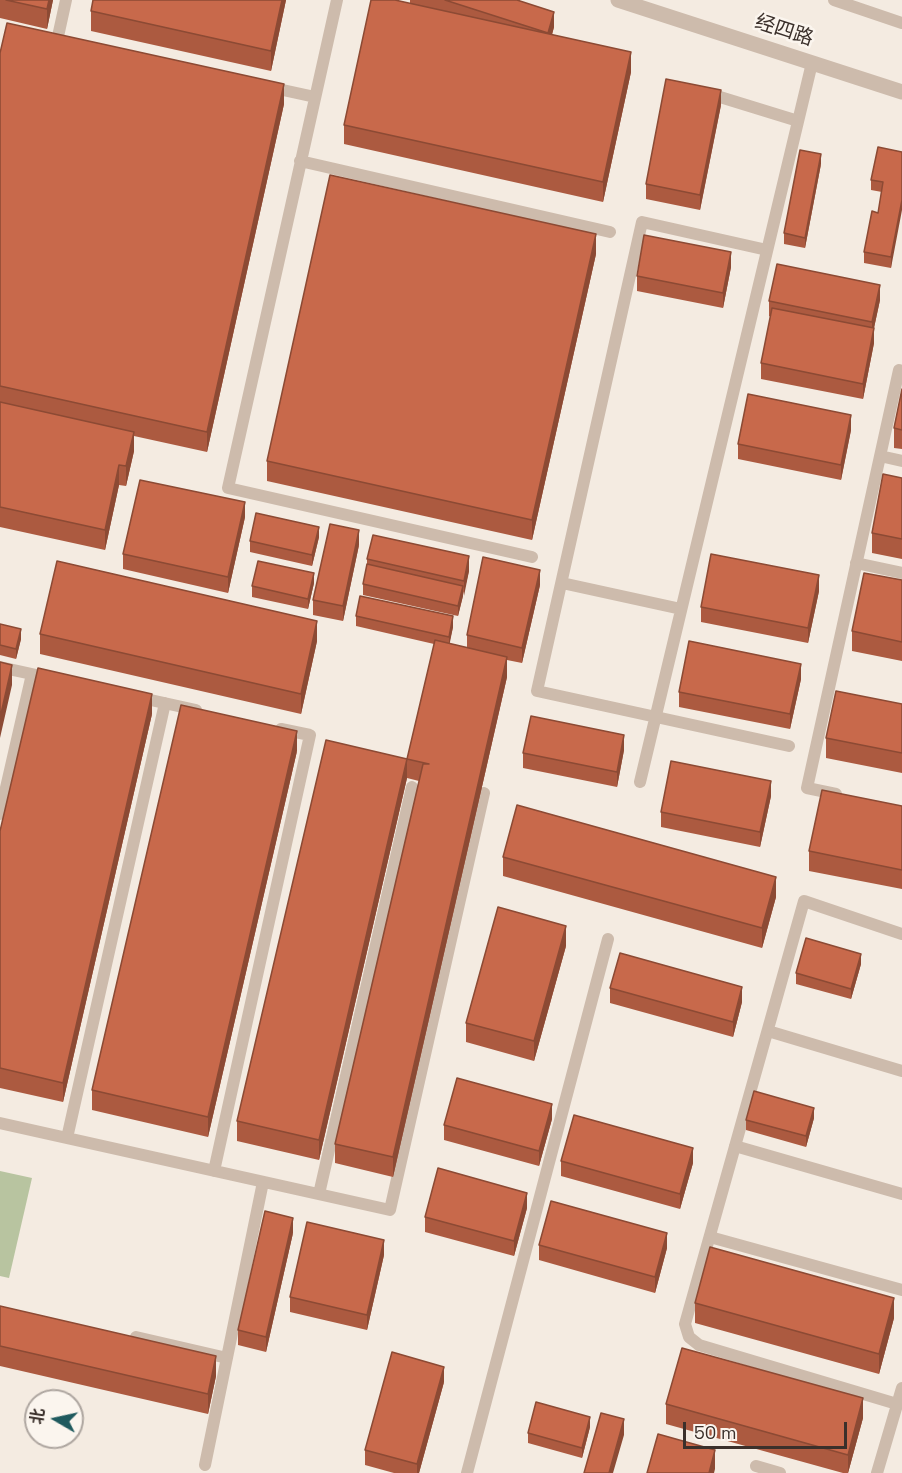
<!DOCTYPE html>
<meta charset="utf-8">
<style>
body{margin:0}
#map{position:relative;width:902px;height:1473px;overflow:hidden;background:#f4ebe1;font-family:"Space Grotesk","Noto Sans SC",sans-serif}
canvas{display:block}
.north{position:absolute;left:24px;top:1389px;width:60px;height:60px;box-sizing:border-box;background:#fbf5ee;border:2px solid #aea6a0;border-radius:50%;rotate:279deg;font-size:16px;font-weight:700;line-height:24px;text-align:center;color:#3b302b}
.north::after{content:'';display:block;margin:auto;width:21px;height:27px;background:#1f5a5e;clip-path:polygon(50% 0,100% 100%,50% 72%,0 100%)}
.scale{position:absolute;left:683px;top:1422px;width:164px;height:27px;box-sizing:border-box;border:3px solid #3b302b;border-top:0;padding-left:8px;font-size:18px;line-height:21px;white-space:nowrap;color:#3b302b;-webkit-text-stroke:4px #fbf5ee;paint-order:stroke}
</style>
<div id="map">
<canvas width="902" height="1473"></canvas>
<div class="north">北</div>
<div class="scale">50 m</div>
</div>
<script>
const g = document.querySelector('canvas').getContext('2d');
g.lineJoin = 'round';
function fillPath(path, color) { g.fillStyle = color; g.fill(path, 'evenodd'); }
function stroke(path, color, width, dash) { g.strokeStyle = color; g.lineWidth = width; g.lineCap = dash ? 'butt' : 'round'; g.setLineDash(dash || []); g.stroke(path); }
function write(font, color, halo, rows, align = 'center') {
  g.font = font + ' "Space Grotesk","Noto Sans SC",sans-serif'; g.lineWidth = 5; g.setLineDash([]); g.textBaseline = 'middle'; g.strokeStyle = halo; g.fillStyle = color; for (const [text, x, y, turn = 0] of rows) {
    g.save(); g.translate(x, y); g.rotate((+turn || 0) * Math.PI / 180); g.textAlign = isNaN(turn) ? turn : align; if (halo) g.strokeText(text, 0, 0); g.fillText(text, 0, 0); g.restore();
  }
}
fillPath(new Path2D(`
 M0 1171 32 1178 9 1278 0 1276Z`), '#b8c4a0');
stroke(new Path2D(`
 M337 0 228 488 532 557
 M834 0 902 23
 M64 43 57 41 66 0
 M269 87 315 97
 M707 93 798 121
 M300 161 610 232
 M767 250 642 222 537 691 789 746
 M880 456 902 461
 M856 563 902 573
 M562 583 681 609
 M0 667 50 678
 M137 697 196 710
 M640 782 812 63
 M836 794 807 788 899 370 902 371
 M0 814 32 674
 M768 1031 902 1071
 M0 1123 390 1210 484 793
 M67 1138 165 703
 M735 1146 902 1194
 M214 1171 310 735 281 729
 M319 1194 412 787
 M710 1237 902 1290
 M136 1337 227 1358
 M897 1404 699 1345 689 1337 685 1324 804 901 902 934
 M205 1465 263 1182
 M756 1466 780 1473
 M467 1473 608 939
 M877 1473 902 1388`), '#cdbbac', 12);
stroke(new Path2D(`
 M618 0 902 92`), '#cdbbac', 15);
fillPath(new Path2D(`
 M0 0H53L47 29 0 18Z
 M93 0H286L271 71 91 31V11Z
 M410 0H517L554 27 552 35 631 72 603 202 344 144V125L410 3Z
 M0 53 284 104 207 452 134 436V451L126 486 119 485 105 550 0 527Z
 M721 105 700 210 646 199V184Z
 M902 152 891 268 864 263V252L878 213 882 192 871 190V180Z
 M821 164 805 248 784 244V233Z
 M596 254 532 540 267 481V461Z
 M731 267 723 308 637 291V276Z
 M880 300 874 328V343L863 399 761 379V363L771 317 769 316V301Z
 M902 389V449L894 448V428Z
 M851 430 841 480 738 459V444Z
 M902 478V559L872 553V533Z
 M245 517 228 593 123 569V554Z
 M319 537 312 566 250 552V541Z
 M359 545 343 621 313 615V600Z
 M367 559 469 571 458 616 363 595V584L367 564Z
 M902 580V661L852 651V631Z
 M314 583 308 609 252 597V586Z
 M540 585 522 663 507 660V677L393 1177 335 1163V1144L419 781 407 778 319 1160 237 1141V1121L407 759 434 644 356 626V616L453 627 449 644 467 648V635Z
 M819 591 808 643 701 622V607Z
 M0 624 21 639 16 659 0 655Z
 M40 634 317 641 301 714 40 654Z
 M801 679 790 729 679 707V692Z
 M902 704V773L826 758V738Z
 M152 714 63 1102 0 1088V831Z
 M624 750 617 787 523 768V753Z
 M297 751 208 1137 92 1110V1090Z
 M771 796 760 847 661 827V812Z
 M902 806V889L809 871V851Z
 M503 857 776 897 762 948 503 876Z
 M566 946 534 1061 466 1042V1023Z
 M861 964 851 999 796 984V973Z
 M610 988 742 1002 733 1037 610 1003Z
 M814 1118 806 1147 746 1130V1120Z
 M552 1119 539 1166 444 1140V1125Z
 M561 1161 693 1163 680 1209 561 1176Z
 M527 1208 514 1256 425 1232V1217Z
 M293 1233 266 1352 238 1345V1330Z
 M539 1245 667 1248 655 1293 539 1260Z
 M384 1255 367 1330 290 1312V1297Z
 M695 1303 894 1318 879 1374 695 1323Z
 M0 1306 216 1376 208 1414 0 1366Z
 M444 1382 419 1473H394L365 1465V1450Z
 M666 1404 863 1418 848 1473H843L666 1424Z
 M590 1427 582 1458 528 1443V1433Z`), '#ac5a40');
fillPath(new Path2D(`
 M49 0H53L47 29V9Z
 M282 0H286L271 71V51Z
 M554 12V27L548 48V33Z
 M631 52V72L603 202V182Z
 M284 84V104L207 452V432Z
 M721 90V105L700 210V195Z
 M821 154V164L805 248V238Z
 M902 200V210L891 268V257Z
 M596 234V254L532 540V520Z
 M731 252V267L723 308V293Z
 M880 285V300L872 337V322Z
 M874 328V343L863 399V384Z
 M851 415V430L841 480V465Z
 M134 432V451L126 486V466Z
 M119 465V485L105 550V530Z
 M245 502V517L228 593V577Z
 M319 527V537L312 566V555Z
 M359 530V545L343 621V606Z
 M469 556V571L464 596V581Z
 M540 570V585L522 663V648Z
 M314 573V583L308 609V599Z
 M819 575V591L808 643V628Z
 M463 586V596L458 616V606Z
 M453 616V627L449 647V637Z
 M317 621V641L301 714V694Z
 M21 629V639L16 659V649Z
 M507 657V677L393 1177V1157Z
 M801 664V679L790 729V714Z
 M12 665V685L0 738V718Z
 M152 694V714L63 1102V1083Z
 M297 731V751L208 1137V1117Z
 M624 735V750L617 787V772Z
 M407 759V778L319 1160V1140Z
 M771 781V796L760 847V832Z
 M776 877V897L762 948V928Z
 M566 926V946L534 1061V1041Z
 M861 954V964L851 999V989Z
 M742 987V1002L733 1037V1022Z
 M552 1104V1119L539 1166V1151Z
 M814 1108V1118L806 1147V1136Z
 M693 1148V1163L680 1209V1194Z
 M527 1193V1208L514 1256V1241Z
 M293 1218V1233L266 1352V1337Z
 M667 1233V1248L655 1293V1277Z
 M384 1240V1255L367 1330V1315Z
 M894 1298V1318L879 1374V1354Z
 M216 1356V1376L208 1414V1394Z
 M444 1367V1382L419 1473H417V1464Z
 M863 1398V1418L848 1473V1455Z
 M590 1417V1427L582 1458V1448Z
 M624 1419V1435L613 1473H609Z
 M715 1450V1469L714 1473H709Z`), '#8c4a34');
const building = new Path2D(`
 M6 0H49L47 9Z
 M93 0H282L271 51 91 11Z
 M371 0H395L631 52 603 182 344 125Z
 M445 0H517L554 12 548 33Z
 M7 23 284 84 207 432 0 386V53Z
 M666 79 721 90 700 195 646 184Z
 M878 147 902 152V200L891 257 864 252 872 211 878 213 883 182 871 180Z
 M800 150 821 154 805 238 784 233Z
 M330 175 596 234 532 520 267 461Z
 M644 235 731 252 723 293 637 276Z
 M777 264 880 285 872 322 769 301Z
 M772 308 874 328 863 384 761 363Z
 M902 389V430L894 428Z
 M748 394 851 415 841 465 738 444Z
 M0 402 134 432 126 466 119 465 105 530 0 507Z
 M883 474 902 478V539L872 533Z
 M140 480 245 502 228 577 123 554Z
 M256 513 319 527 312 555 250 541Z
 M330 524 359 530 343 606 313 600Z
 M373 535 469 556 464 581 367 559Z
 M711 554 819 575 808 628 701 607Z
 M483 557 540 570 522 648 467 635Z
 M57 561 317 621 301 694 40 634Z
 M258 561 314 573 308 599 252 586Z
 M367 564 463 586 458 606 363 584Z
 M864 573 902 580V642L852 631Z
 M360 596 453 616 449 637 356 616Z
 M0 624 21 629 16 649 0 645Z
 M435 640 507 657 393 1157 335 1144 423 764H429L407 759Z
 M689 641 801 664 790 714 679 692Z
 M0 662 12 665 0 718Z
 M38 668 152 694 63 1083 0 1068V831Z
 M836 691 902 704V753L826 738Z
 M181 705 297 731 208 1117 92 1090Z
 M531 716 624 735 617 772 523 753Z
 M326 740 407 759 319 1140 237 1121Z
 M671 761 771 781 760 832 661 812Z
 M822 790 902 806V870L809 851Z
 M517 805 776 877 762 928 503 857Z
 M498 907 566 926 534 1041 466 1023Z
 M806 938 861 954 851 989 796 973Z
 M620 953 742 987 733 1022 610 988Z
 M457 1078 552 1104 539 1151 444 1125Z
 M754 1091 814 1108 806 1136 746 1120Z
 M574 1115 693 1148 680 1194 561 1161Z
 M438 1168 527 1193 514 1241 425 1217Z
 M551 1201 667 1233 655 1277 539 1245Z
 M265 1211 293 1218 266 1337 238 1330Z
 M307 1222 384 1240 367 1315 290 1297Z
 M710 1247 894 1298 879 1354 695 1303Z
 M0 1306 216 1356 208 1394 0 1346Z
 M682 1348 863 1398 848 1455 666 1404Z
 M392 1352 444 1367 417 1464 365 1450Z
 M536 1402 590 1417 582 1448 528 1433Z
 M601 1413 624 1419 609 1473H584Z
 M658 1434 715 1450 709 1473H647Z`);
fillPath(building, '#c8694b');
stroke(building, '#8c4a34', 1.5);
write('20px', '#3b302b', '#fbf5ee', [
 ["经四路",784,31,18]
]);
</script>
